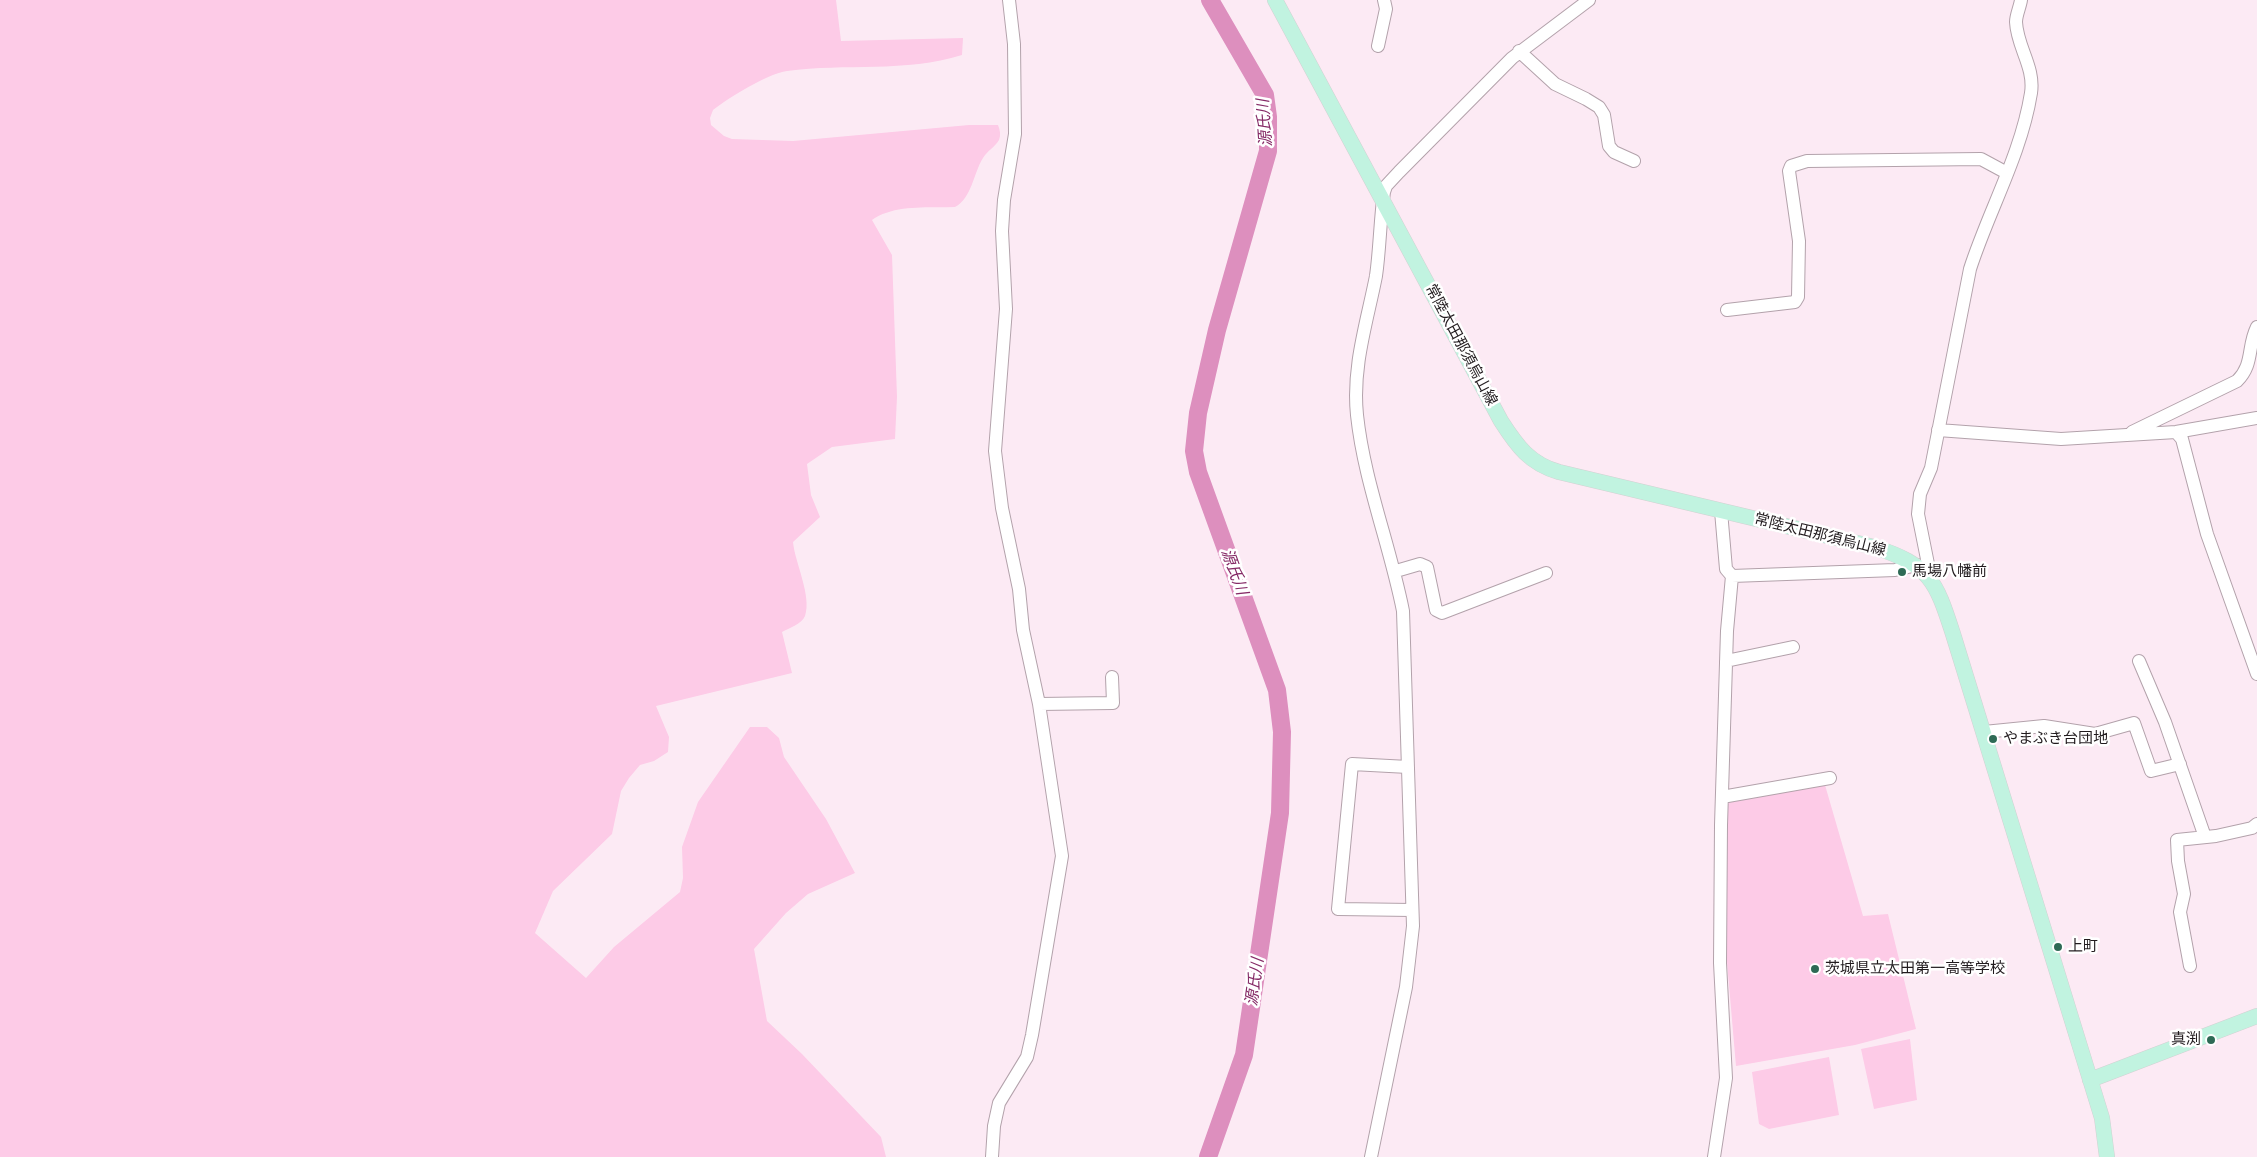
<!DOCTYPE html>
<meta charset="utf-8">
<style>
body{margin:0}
canvas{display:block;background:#fceaf4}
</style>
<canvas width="2257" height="1157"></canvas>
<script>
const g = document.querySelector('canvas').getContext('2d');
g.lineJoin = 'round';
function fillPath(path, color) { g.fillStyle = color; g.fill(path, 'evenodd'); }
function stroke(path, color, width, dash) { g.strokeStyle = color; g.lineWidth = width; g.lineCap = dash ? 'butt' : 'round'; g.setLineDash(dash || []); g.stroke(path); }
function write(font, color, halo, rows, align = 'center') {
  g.font = font + ' "Open Sans","Noto Sans JP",sans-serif'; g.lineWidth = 5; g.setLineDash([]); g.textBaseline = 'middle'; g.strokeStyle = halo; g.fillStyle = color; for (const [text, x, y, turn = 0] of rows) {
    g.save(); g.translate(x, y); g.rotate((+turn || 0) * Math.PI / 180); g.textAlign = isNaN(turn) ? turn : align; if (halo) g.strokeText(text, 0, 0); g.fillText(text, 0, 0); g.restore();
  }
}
fillPath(new Path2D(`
 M0 0H836L841 41 963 38 962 55C905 73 846 63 787 71 767 74 730 97 713 110L710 118 711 125 724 136 732 139 793 141 969 125H998C1000 130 1001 135 999 140 995 147 987 151 983 158 973 174 972 198 955 207 929 208 894 204 872 220L892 255 897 397 895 439 832 447 807 464 811 495 820 517 793 542C795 563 812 596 805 616 802 624 789 628 782 632L792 673 656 706 669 737 668 752 654 761 640 765 629 778 621 791 612 834 553 891 535 933 586 978 614 947 680 892 683 878 682 847 698 802 750 727H767L779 738 784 757 826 819 855 873 808 894 786 913 754 949 767 1021 802 1054 881 1137 886 1157H0Z
 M1825 785 1863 916 1888 914 1916 1029 1855 1045 1736 1066 1727 962V803Z
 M1910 1039 1917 1100 1874 1109 1861 1049Z
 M1829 1057 1839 1115 1769 1129 1759 1124 1752 1072Z`), '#fdcbe7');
stroke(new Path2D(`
 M1208 1157 1244 1055 1280 813 1282 732 1277 690 1198 472 1194 451 1198 413 1217 330 1268 151V117L1265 95 1210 0`), '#dd8fbe', 18);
const minor = new Path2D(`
 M1378 46 1386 9 1384 0
 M1519 51 1555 84 1586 99 1599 107 1604 115 1609 146 1614 152 1634 161
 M1727 310 1795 302 1798 297 1799 241 1789 171 1791 166 1807 161 1981 159 2007 173
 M1938 430 2061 439 2176 432 2257 418
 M2132 432 2237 381C2254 364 2247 347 2257 327
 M2176 432 2182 439 2207 534 2257 674
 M1721 511 1726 569 1732 576 1895 570 1917 565
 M1396 571 1420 564 1427 567 1436 610 1442 613 1546 573
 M1923 571 1928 564 1918 514 1920 494 1931 468 1970 269C1989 210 2021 155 2031 93 2035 67 2017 47 2016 22 2016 15 2020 7 2021 0
 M1726 661 1793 647
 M2139 661 2165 722 2205 837
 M1039 704 1113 703 1112 677
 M1984 732 2044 726 2095 734 2134 723 2151 771 2180 764
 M1408 767 1352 764 1338 909 1412 910
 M1722 797 1830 778
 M2190 966 2180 912 2184 894 2178 861 2177 840 2216 836 2252 828 2257 824
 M992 1157 994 1126 999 1103 1027 1057 1032 1035 1062 856 1039 704 1023 630 1019 589 1002 508 995 451 1006 309 1002 231 1004 200 1015 134 1014 44 1009 0
 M1371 1157 1406 987 1413 926 1403 611C1390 545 1364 481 1357 415 1352 367 1367 322 1376 276 1380 248 1380 220 1384 192L1386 186 1399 172 1512 58 1589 0
 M1714 1157 1726 1078 1720 963 1721 825 1727 631 1732 576`);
const major = new Path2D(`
 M1275 0 1501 421C1517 446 1530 464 1559 472L1874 547C1930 565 1936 581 1953 634L2102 1118 2107 1157
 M2090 1080 2257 1016`);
stroke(minor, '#b3a2ab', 14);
stroke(major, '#d3d1d2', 16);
stroke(minor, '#fff', 12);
stroke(major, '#c1f3e0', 15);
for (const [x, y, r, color] of [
 [1902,572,5,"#2e6a55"],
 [1993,739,5,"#2e6a55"],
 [2058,947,5,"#2e6a55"],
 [1815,969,5,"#2e6a55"],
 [2211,1040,5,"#2e6a55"]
]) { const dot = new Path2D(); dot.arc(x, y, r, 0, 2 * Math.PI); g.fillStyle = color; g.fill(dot); stroke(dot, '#fff', 2); }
write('15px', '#211b1e', '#fff', [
 ["常陸太田那須烏山線",1461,345,62],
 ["常陸太田那須烏山線",1820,535,14]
]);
write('15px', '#211b1e', '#fff', [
 ["馬場八幡前",1912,572],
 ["やまぶき台団地",2003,739],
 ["上町",2068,947],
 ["茨城県立太田第一高等学校",1825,969],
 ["真渕",2201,1040,"right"]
], 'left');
write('italic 16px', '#852a66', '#fff', [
 ["源氏川",1265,123,-94],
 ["源氏川",1234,572,70],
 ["源氏川",1255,982,-82]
]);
</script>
